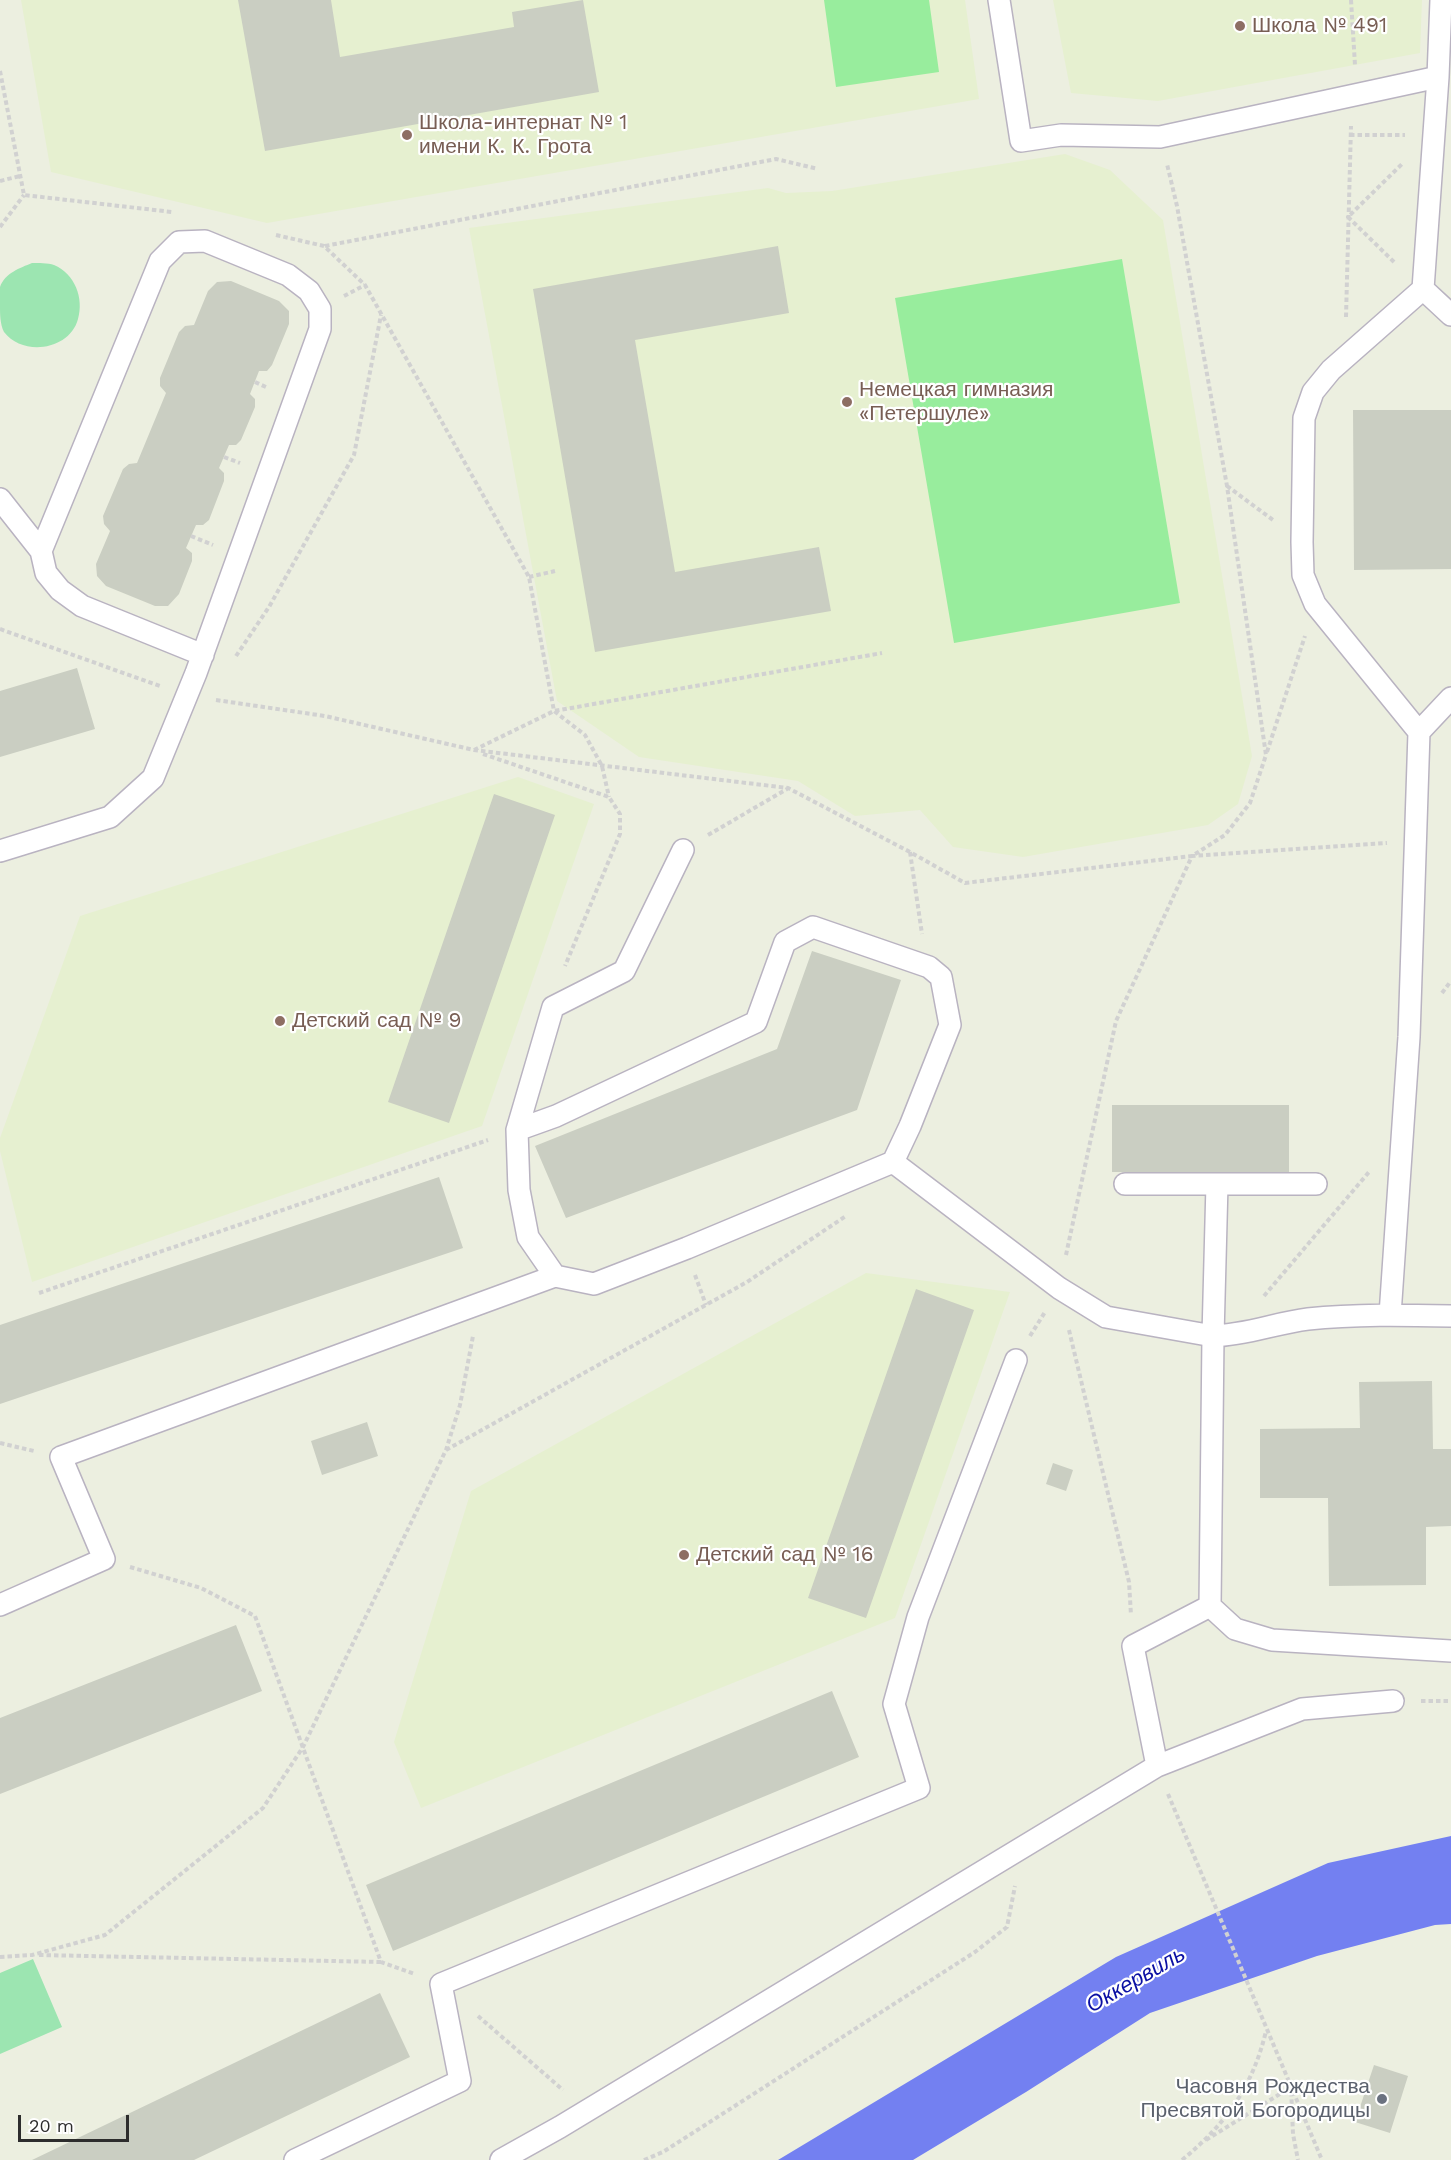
<!DOCTYPE html>
<meta charset="utf-8">
<style>
body{margin:0}
#map{position:relative;width:1451px;height:2160px;overflow:hidden;background:#ecefe0;font-family:"Work Sans",sans-serif}
canvas{display:block}
.scale{position:absolute;left:18px;top:2115px;width:111px;height:27px;box-sizing:border-box;border:3px solid #2d2d2d;border-top:0;padding-left:8px;font-size:18px;line-height:21px;white-space:nowrap;color:#2d2d2d;-webkit-text-stroke:4px #fff;paint-order:stroke}
</style>
<div id="map">
<canvas width="1451" height="2160"></canvas>
<div class="scale">20 m</div>
</div>
<script>
const g = document.querySelector('canvas').getContext('2d');
g.lineJoin = 'round';
function fillPath(path, color) { g.fillStyle = color; g.fill(path, 'evenodd'); }
function stroke(path, color, width, dash) { g.strokeStyle = color; g.lineWidth = width; g.lineCap = dash ? 'butt' : 'round'; g.setLineDash(dash || []); g.stroke(path); }
function write(font, color, halo, rows, align = 'center') {
  g.font = font + ' "Work Sans",sans-serif'; g.lineWidth = 4.5; g.setLineDash([]); g.textBaseline = 'middle'; g.strokeStyle = halo; g.fillStyle = color; for (const [text, x, y, turn = 0] of rows) {
    g.save(); g.translate(x, y); g.rotate((+turn || 0) * Math.PI / 180); g.textAlign = isNaN(turn) ? turn : align; if (halo) g.strokeText(text, 0, 0); g.fillText(text, 0, 0); g.restore();
  }
}
fillPath(new Path2D(`
 M21 0H965L979 99 267 223 51 172Z
 M1053 0H1422L1420 53 1158 101 1071 93Z
 M1065 154 1110 170 1163 220 1252 756 1238 804 1208 825 1023 857 953 847 920 810 855 816 798 781 639 757 557 701 469 228 768 188 786 193 832 191Z
 M518 777 594 804 482 1126 32 1282 0 1151V1138L80 916Z
 M866 1273 1010 1292 895 1618 421 1808 394 1742 471 1491Z`), '#e6f0d0');
fillPath(new Path2D(`
 M32 263C38 263 48 263 54 265 75 274 84 298 78 319 70 350 23 357 4 332 0 324 0 314 0 305 0 300 0 292 0 287 5 273 20 268 32 263Z
 M33 1959 62 2027 0 2054V1973Z`), '#9ce5b1');
fillPath(new Path2D(`
 M824 0H929L939 72 836 87Z
 M1122 259 1180 603 954 643 895 298Z`), '#98ed9d');
fillPath(new Path2D(`
 M1451 1836V1924L1435 1925 1317 1956 1150 2013 1026 2092 913 2160H778L1116 1957 1328 1863Z`), '#7380f1');
fillPath(new Path2D(`
 M238 0H331L340 57 514 27 512 12 583 0 599 92 265 151Z
 M778 246 789 313 635 340 675 572 819 547 831 611 595 652 533 289Z
 M231 281 279 301 289 311V324L272 365 267 371H259L250 394 255 399V407L241 440 236 445H229L219 468 224 473V481L209 520 203 525H196L186 548 192 553V561L179 594 168 606H155L106 586 97 576 96 564 110 531 104 524 103 516 123 469 129 464 137 463 166 393 160 386V378L179 332 185 326 194 325 208 291 217 282Z
 M1353 410H1451V569L1354 570Z
 M77 668 95 729 0 757V691Z
 M494 794 555 815 449 1123 388 1102Z
 M812 951 901 980 857 1110 566 1218 535 1146 777 1049Z
 M1112 1105H1289V1172H1112Z
 M439 1177 463 1248 0 1404V1325Z
 M916 1289 974 1310 866 1618 808 1598Z
 M1432 1381 1433 1449H1451V1526L1426 1527V1585L1329 1586 1328 1498H1260V1429L1360 1428 1359 1382Z
 M367 1422 378 1456 322 1475 311 1441Z
 M1053 1463 1073 1470 1066 1491 1046 1484Z
 M236 1625 262 1691 0 1794V1718Z
 M832 1691 859 1757 393 1951 366 1885Z
 M380 1993 410 2057 194 2160H32Z
 M1374 2065 1408 2076 1390 2133 1355 2122Z`), '#cacec2');
const lane = new Path2D(`
 M999 0 1021 141 1061 135 1160 137 1438 77
 M1423 289 1451 315
 M0 499 41 551 46 573 60 590 82 606 203 655
 M1419 732 1451 698
 M683 850 624 971 553 1007 517 1130 519 1190 528 1237 555 1276 594 1284 687 1248 893 1162 1059 1288 1106 1317 1213 1336 1217 1184H1316
 M0 851 110 817 153 778 196 673 320 329V309L309 291 288 275 205 241 179 242 160 261 41 551
 M517 1130 556 1116 756 1022 785 942 813 927 929 967 941 977 950 1025 910 1126 893 1162
 M1125 1184H1217
 M1390 1315 1409 1037 1419 732 1315 604 1303 575 1302 542 1304 418 1313 392 1331 370 1423 289 1438 77 1441 0
 M1451 1316C1404 1315 1355 1314 1308 1319 1276 1323 1246 1335 1213 1336L1210 1606 1235 1629 1272 1640 1451 1651
 M0 1605 104 1559 61 1457 555 1276
 M1157 1766 1133 1646 1210 1606
 M295 2160 460 2081 441 1984 919 1788 894 1704 918 1617 1016 1360
 M501 2160 560 2127 1157 1766 1302 1709 1393 1701`);
stroke(lane, '#b9b3c1', 24);
stroke(new Path2D(`
 M1351 0 1355 65
 M0 71 24 195 172 212
 M1350 135H1405
 M0 181 20 176
 M0 227 24 195
 M276 235 324 246 365 285 529 577 554 711 585 735 602 766 609 797
 M325 246 776 159 818 169
 M1394 262 1348 217 1402 164
 M344 296 365 285
 M1346 317 1351 126
 M255 382 268 388
 M224 457 240 463
 M1227 486 1273 520
 M191 536 213 545
 M529 577 555 571
 M0 629 160 686
 M236 656 269 607 354 455 381 315
 M216 700 325 716 474 750 788 788 910 852 965 883 1192 856 1225 835 1250 803 1266 755 1227 486 1177 206 1167 164
 M474 750 554 711 882 653
 M1267 752 1305 636
 M483 754 609 797 620 814V834L565 966
 M708 835 787 789
 M910 852 922 934
 M1442 993 1451 981
 M1066 1255 1116 1021 1192 856 1387 843
 M695 1275 706 1305
 M39 1293 488 1140
 M1264 1296 1369 1172
 M1069 1330 1129 1582 1131 1615
 M1030 1336 1045 1312
 M0 1443 34 1451
 M446 1450 747 1282 846 1216
 M130 1567 201 1588 255 1616 381 1962 415 1974
 M1421 1701H1451
 M1168 1794 1322 2160
 M39 1955 381 1962
 M0 1957 32 1955 105 1935 263 1808 303 1747 446 1450 460 1405 473 1336
 M478 2016 563 2090
 M1206 2140 1291 2087 1293 2134 1298 2160
 M644 2160 663 2152 975 1952 1007 1927 1015 1886
 M1182 2160C1226 2124 1253 2086 1266 2031`), '#d1d1d1', 4, [4.5, 3]);
stroke(lane, '#fff', 21);
for (const [x, y, r, color] of [
 [1240,26,6,"#8d6e63"],
 [407,135,6,"#8d6e63"],
 [847,402,6,"#8d6e63"],
 [280,1021,6,"#8d6e63"],
 [684,1555,6,"#8d6e63"],
 [1382,2099,6,"#6b7280"]
]) { const dot = new Path2D(); dot.arc(x, y, r, 0, 2 * Math.PI); g.fillStyle = color; g.fill(dot); stroke(dot, '#fff', 2); }
write('21px', '#785e54', '#fff', [
 ["Школа № 491",1252,26],
 ["Школа-интернат № 1",419,123],
 ["имени К. К. Грота",419,147],
 ["Немецкая гимназия",859,390],
 ["«Петершуле»",859,414],
 ["Детский сад № 9",292,1021],
 ["Детский сад № 16",696,1555]
], 'left');
write('21px', '#5b616d', '#fff', [
 ["Часовня Рождества",1370,2087],
 ["Пресвятой Богородицы",1370,2111]
], 'right');
write('italic 22px', '#0b10a3', '#fff', [
 ["Оккервиль",1136,1980,-30]
]);
</script>
